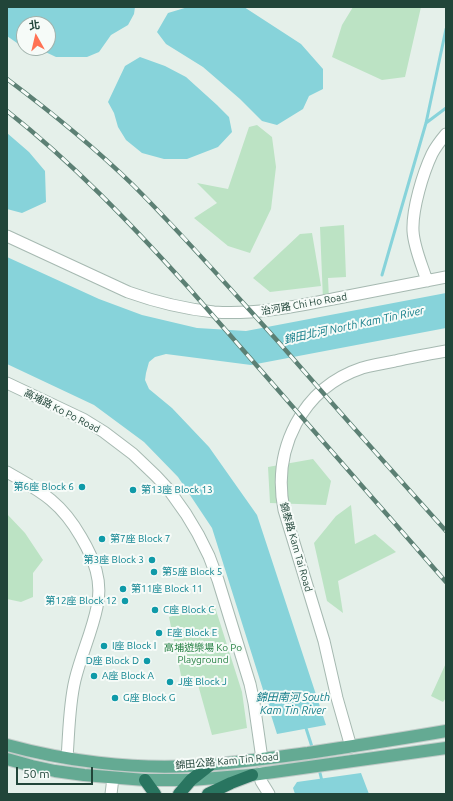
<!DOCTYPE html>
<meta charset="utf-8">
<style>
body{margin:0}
#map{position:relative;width:453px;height:801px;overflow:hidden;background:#e5f0ea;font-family:Ubuntu,"Noto Sans TC",sans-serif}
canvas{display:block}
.frame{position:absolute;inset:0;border:8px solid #214539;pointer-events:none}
.north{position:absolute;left:16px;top:16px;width:40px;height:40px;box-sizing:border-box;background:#f6fbf8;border:1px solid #a1b2ac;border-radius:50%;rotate:352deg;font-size:11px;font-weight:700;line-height:16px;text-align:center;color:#214539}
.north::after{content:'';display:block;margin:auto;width:14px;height:18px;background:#ff7254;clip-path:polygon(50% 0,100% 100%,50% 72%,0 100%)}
.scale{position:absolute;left:16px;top:767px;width:77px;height:18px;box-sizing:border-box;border:2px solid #214539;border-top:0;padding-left:5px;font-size:12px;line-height:14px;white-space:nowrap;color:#214539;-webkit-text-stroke:3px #f6fbf8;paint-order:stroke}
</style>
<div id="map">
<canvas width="453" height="801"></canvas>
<div class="frame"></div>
<div class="north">北</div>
<div class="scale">50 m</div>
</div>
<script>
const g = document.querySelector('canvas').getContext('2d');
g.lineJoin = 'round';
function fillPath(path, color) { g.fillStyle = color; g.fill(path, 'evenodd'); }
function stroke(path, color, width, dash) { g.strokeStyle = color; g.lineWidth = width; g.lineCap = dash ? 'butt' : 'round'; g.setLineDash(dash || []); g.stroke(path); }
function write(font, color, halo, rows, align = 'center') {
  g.font = font + ' Ubuntu,"Noto Sans TC",sans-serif'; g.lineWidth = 4; g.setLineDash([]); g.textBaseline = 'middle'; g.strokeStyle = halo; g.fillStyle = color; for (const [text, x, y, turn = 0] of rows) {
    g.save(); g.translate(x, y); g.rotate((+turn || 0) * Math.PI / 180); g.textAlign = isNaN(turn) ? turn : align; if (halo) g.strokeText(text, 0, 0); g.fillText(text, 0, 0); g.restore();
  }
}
fillPath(new Path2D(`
 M353 7H421L405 77 382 80 332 57 342 25Z
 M257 125 272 137 276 167 271 209 250 253 228 246 194 218 217 203 197 183 228 189 249 127Z
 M344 225 346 277 328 278 329 299 323 300 320 227Z
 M312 233 321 286 270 292 253 278 300 234Z
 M313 459 331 481 326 505 270 503 268 467Z
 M351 505 355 544 375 534 396 552 338 581 343 613 327 601 314 543 336 516Z
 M7 514 25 533 43 560 33 573V597L21 602 7 599Z
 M214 604 242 692 247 728 212 735 197 681 183 685 169 617Z
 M446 663V698L443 702 431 696Z`), '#bce3c4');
fillPath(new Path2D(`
 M7 7H135L134 14 128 25 111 35 99 52 87 57H56L37 48H48V24H24V45L17 43 7 36Z
 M188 7H244L301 44 323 69V89L309 96 303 109 277 125 262 121 240 99 203 67 166 44 157 32 168 13Z
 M140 57 165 66 186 77 217 105 229 117 232 132 218 147 187 159H164L142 153 126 140 118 127 114 113 108 102 125 66Z
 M7 133 29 152 45 171 46 202 22 213 7 209Z
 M7 257 99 299 142 315 197 328 246 331 446 293V328L251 365 166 354 155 357 149 362 146 373 145 380 149 389 172 408 209 447 257 515 326 725 277 734 212 528 178 477 144 442 94 405 7 364Z
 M361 773 369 794H295L293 788 297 782Z`), '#87d3da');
stroke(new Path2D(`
 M426 123 446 108
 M382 275 426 123 446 29
 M305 725 313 750
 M319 769 322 781`), '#87d3da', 3);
const street = new Path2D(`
 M7 236 128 292C156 302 184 309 214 312 256 315 297 306 338 298 374 291 410 284 446 277
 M427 281C422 265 414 248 413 231 412 209 423 173 432 154 436 146 441 140 446 134
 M7 383 83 419 104 432 133 454 156 476 169 490 186 514 198 534 209 556 218 580 250 684 254 703 262 759
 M7 472C22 481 38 489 51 500 63 510 73 523 81 537 94 559 103 581 97 607 92 632 81 655 75 680 69 705 69 732 67 758
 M351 747 337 698 324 641 284 510C272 449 302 388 362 368 373 365 384 363 395 361 412 357 429 354 446 351
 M260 773 261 781 269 794
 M111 794 113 778`);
const primary = new Path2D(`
 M7 745C65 761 131 769 190 766 230 764 269 758 308 753 354 746 400 739 446 731
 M7 759 32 766 55 771 84 775 145 780H191L252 775 446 748`);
const highway = new Path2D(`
 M145 780 155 794
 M179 794 191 780 210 765
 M208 794 231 783 252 775`);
stroke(street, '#a6b9b1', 13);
stroke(primary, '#c1cbc8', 14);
stroke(highway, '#c1cbc8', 14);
stroke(street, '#fff', 11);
stroke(primary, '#64aa93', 12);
stroke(highway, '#297560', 12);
const rail = new Path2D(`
 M7 79C51 112 94 147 133 185 185 237 233 292 282 346 336 408 391 470 446 531
 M7 111C73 163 131 224 188 287L446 582`);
stroke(rail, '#5c8074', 4.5);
stroke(rail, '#f6fbf8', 3, [9]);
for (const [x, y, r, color] of [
 [82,487,4,"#0f9aa8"],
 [133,490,4,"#0f9aa8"],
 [102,539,4,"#0f9aa8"],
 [152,560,4,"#0f9aa8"],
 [154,572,4,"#0f9aa8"],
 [123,589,4,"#0f9aa8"],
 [125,601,4,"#0f9aa8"],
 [155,610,4,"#0f9aa8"],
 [159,633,4,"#0f9aa8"],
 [104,646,4,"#0f9aa8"],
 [147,661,4,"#0f9aa8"],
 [94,676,4,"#0f9aa8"],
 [170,682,4,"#0f9aa8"],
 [115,698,4,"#0f9aa8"]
]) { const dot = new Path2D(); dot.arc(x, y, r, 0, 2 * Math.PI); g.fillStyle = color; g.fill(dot); stroke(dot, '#f6fbf8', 1.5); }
write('10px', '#214539', '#f6fbf8', [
 ["治河路 Chi Ho Road",304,304,-10],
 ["高埔路 Ko Po Road",62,411,27],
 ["錦泰路 Kam Tai Road",296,547,74],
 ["錦田公路 Kam Tin Road",227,761,-5]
]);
write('10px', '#0d838f', '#f6fbf8', [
 ["第6座 Block 6",74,487,"right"],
 ["第13座 Block 13",141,490],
 ["第7座 Block 7",110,539],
 ["第3座 Block 3",144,560,"right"],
 ["第5座 Block 5",162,572],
 ["第11座 Block 11",131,589],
 ["第12座 Block 12",117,601,"right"],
 ["C座 Block C",163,610],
 ["E座 Block E",167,633],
 ["I座 Block I",112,646],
 ["D座 Block D",139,661,"right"],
 ["A座 Block A",102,676],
 ["J座 Block J",178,682],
 ["G座 Block G",123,698]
], 'left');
write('10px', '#268143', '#f6fbf8', [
 ["高埔遊樂場 Ko Po",203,648],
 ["Playground",203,660]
]);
write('italic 11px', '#137d89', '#f6fbf8', [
 ["錦田北河 North Kam Tin River",354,325,-12],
 ["錦田南河 South",293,697],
 ["Kam Tin River",293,710]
]);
</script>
